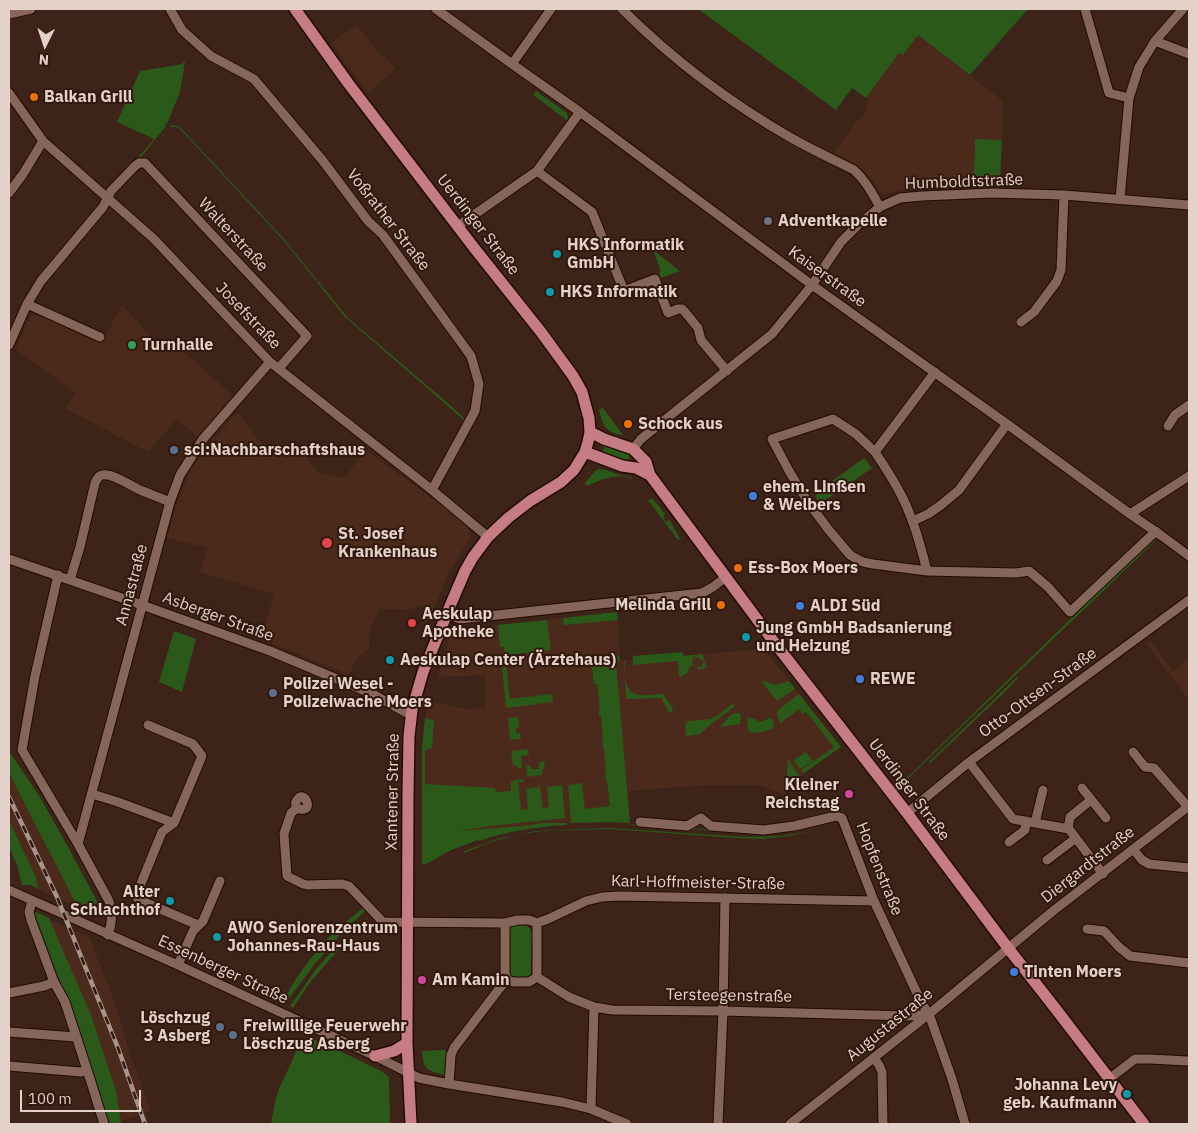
<!DOCTYPE html>
<meta charset="utf-8">
<style>
body{margin:0}
#map{position:relative;width:1198px;height:1133px;overflow:hidden;background:#3d2318;font-family:"IBM Plex Sans",sans-serif}
canvas{display:block}
.frame{position:absolute;inset:0;border:10px solid #e3d1ca;pointer-events:none}
.north{position:absolute;left:20px;top:20px;width:50px;height:50px;-webkit-text-stroke:4px #32190e;paint-order:stroke;rotate:184deg;font-size:14px;font-weight:700;line-height:20px;text-align:center;color:#e3d1ca}
.north::after{content:'';display:block;margin:auto;width:18px;height:22px;background:#e3d1ca;clip-path:polygon(50% 0,100% 100%,50% 72%,0 100%)}
.scale{position:absolute;left:20px;top:1090px;width:121px;height:22px;box-sizing:border-box;border:2px solid #e3d1ca;border-top:0;padding-left:6px;font-size:15px;line-height:18px;white-space:nowrap;color:#e3d1ca;-webkit-text-stroke:4px #32190e;paint-order:stroke}
</style>
<div id="map">
<canvas width="1198" height="1133"></canvas>
<div class="frame"></div>
<div class="north">N</div>
<div class="scale">100 m</div>
</div>
<script>
const g = document.querySelector('canvas').getContext('2d');
g.lineJoin = 'round';
function fillPath(path, color) { g.fillStyle = color; g.fill(path, 'evenodd'); }
function stroke(path, color, width, dash) { g.strokeStyle = color; g.lineWidth = width; g.lineCap = dash ? 'butt' : 'round'; g.setLineDash(dash || []); g.stroke(path); }
function write(font, color, halo, rows, align = 'center') {
  g.font = font + ' "IBM Plex Sans",sans-serif'; g.lineWidth = 4; g.setLineDash([]); g.textBaseline = 'middle'; g.strokeStyle = halo; g.fillStyle = color; for (const [text, x, y, turn = 0] of rows) {
    g.save(); g.translate(x, y); g.rotate((+turn || 0) * Math.PI / 180); g.textAlign = isNaN(turn) ? turn : align; if (halo) g.strokeText(text, 0, 0); g.fillText(text, 0, 0); g.restore();
  }
}
fillPath(new Path2D(`
 M357 25 383 58 385 56 395 69 368 94 331 43Z
 M918 35 1003 101 1000 185 915 189 901 190 886 194H883L879 191 872 180 860 168 834 153 857 120 862 118 868 103 866 98 899 53 903 55Z
 M122 305 164 351 176 345 233 395 197 437 177 419 148 452 66 409 75 392 16 350 30 317 34 314H38L102 342Z
 M238 412 261 443 284 452H302L318 472 344 478 366 450 466 523 471 536 446 578 433 612 421 605 409 610 379 609 370 631 369 649 357 658 349 675 262 639 274 594 199 572 208 548 167 538 176 507 189 473 212 440Z
 M617 612 620 661 764 649 841 747 787 786H785L786 794 790 798 763 786 757 785 692 786 628 791 630 823 611 822 543 823 426 846 422 748 425 718 428 701 466 709 486 708 485 675 437 677 452 632 461 629Z
 M1150 641 1173 671 1189 659V700L1146 643Z
 M9 773 18 790 77 907 38 889 36 877 9 820Z
 M50 920 89 937 115 1003 130 1055 151 1111 120 1121 116 1091Z`), '#4b2a1c');
fillPath(new Path2D(`
 M698 9H1028L970 75 918 35 903 55 899 53 866 98 852 88 836 110Z
 M183 62H185L180 92 167 124 166 123 165 124 166 126 142 156 138 158 128 169 154 139 117 122 140 71 183 64Z
 M536 91 567 113 568 118 566 120 564 118 533 95Z
 M171 125 179 126 285 240 317 280 316 281 286 243 183 132 178 127H170Z
 M975 139 1002 140 1000 179 974 177Z
 M653 250 680 271 661 278 659 272 661 271Z
 M318 281 347 317 451 406 466 420 465 421 344 316 317 282Z
 M603 408 622 434V435C606 433 602 424 599 409Z
 M602 444 628 452C630 456 630 459 627 462L601 454 604 448Z
 M864 458 872 468 820 504 816 498 817 492 816 490C833 481 848 470 864 458Z
 M599 469 606 470 619 475 630 477 633 480C620 471 600 480 587 486L585 483 595 471Z
 M652 498 665 514 663 517 666 522 669 520 670 521 680 539 678 540 648 500Z
 M1159 533 1161 534 1148 548 901 785 899 783 911 774Z
 M617 612 618 620 564 625 563 618Z
 M547 620 551 650 505 655 504 647H500L498 625Z
 M174 631 196 639 182 692 159 682Z
 M683 652V656L702 654 707 668 697 670 698 666 701 667 704 661 694 656 692 662 693 663 692 666H690C688 673 686 675 679 677L678 661 633 665V656Z
 M619 655 620 661 616 662 630 824 743 832 828 821V822L809 827 760 833H744L631 825 630 823 611 822 571 823 568 785 582 783 585 809 610 806 607 781H606L605 774 606 773 604 748H603L602 741H603L601 716H599V709H600L597 684H594L591 658Z
 M505 656 510 699 552 694 553 702 506 708 501 657Z
 M624 661H625C625 668 624 678 627 685 631 700 652 694 663 694L673 709 672 712 668 713C668 707 662 703 662 698L626 699Z
 M1017 677 1018 678 1010 686V687L930 763 929 762Z
 M764 681 775 685 789 681 795 689 777 701 762 682Z
 M799 694 841 747 804 773 801 770 834 747 806 712 803 714 799 709 781 723C778 719 776 715 778 710Z
 M732 704 734 705V707L710 725 700 734 686 736 685 726 688 721 711 719 718 715Z
 M734 713H738L741 715 740 724 720 727 729 717Z
 M518 717 519 728H516V733H520L521 739 510 740 508 718Z
 M749 717C758 720 759 724 769 718H771L774 722V727C768 731 757 734 749 732L748 729 747 719Z
 M425 718 434 720 432 748 425 750V784L495 788 496 792 511 791V781L523 779 525 782H518L521 810 528 809 526 789 540 787 543 808 549 807 547 787 562 785 565 818 491 826 459 831 524 826 543 823H567V825C535 827 508 831 479 841L478 840 451 850 426 864H422V748Z
 M528 749 529 755 521 756 522 768H517L516 765H513L511 751Z
 M9 751 40 797 68 847 98 903 101 912 96 916 87 915 78 908 9 773Z
 M806 752 813 761 800 769 794 760Z
 M788 759 800 777 787 786V772Z
 M544 761 545 769H542V775L527 777 526 765H530L531 769H539V762Z
 M9 820 36 877 38 889 30 885H22L17 865 9 847Z
 M609 828 744 837 781 836 812 831 789 836 761 839 736 838 610 829 543 831 515 835 486 844 464 853V851L501 838 535 831Z
 M363 908 366 910 341 934 336 930Z
 M32 910 49 918 91 1015 116 1091 121 1124H106L70 1008Z
 M515 925C523 925 529 924 532 932L531 974 528 979C520 979 512 981 509 973V933L511 928Z
 M335 933 339 936 314 965 285 1004 283 1003C294 977 313 955 332 934Z
 M340 942 342 946 311 981 293 1008 290 1006 317 968Z
 M313 1039 321 1042 381 1071 389 1077 390 1124H271L275 1102 279 1089 297 1050 305 1041Z
 M439 1050H445L447 1053V1072L445 1075C427 1070 424 1071 422 1052L423 1051Z`), '#2a591a');
const minor = new Path2D(`
 M170 9 182 30 211 56 254 79 323 161 368 221 383 235 471 356 479 384 475 411 432 490
 M436 9 512 64 580 112 812 285 1007 424 1130 514 1162 536 1189 556
 M622 9C673 60 730 103 793 139 813 150 834 160 854 170 866 181 872 193 880 207
 M1085 9 1109 93 1129 98
 M9 14 31 9
 M1155 41 1189 54
 M512 64 551 9
 M9 93 43 141 154 239 270 362 432 490 488 537
 M537 171 592 212 624 291 655 279 668 313 678 309H682L685 312 698 328 701 340 727 371
 M9 193 23 174 43 141
 M1120 199 1129 98 1139 67 1155 41 1183 9
 M458 226 537 171 580 112
 M27 304 100 337
 M1021 322 1034 312 1057 281 1061 270 1064 195
 M9 345 27 304 41 281 103 207 111 191 135 166 139 163H145L307 336 279 368
 M1168 426 1175 415 1189 405
 M633 449 641 439 772 334 812 285 841 242 859 224 880 207 900 198 922 196 993 193 1064 195 1189 205
 M875 452 856 434 833 419 772 439 789 471 808 502 828 529 850 555 857 559 863 562 873 564 927 571 1016 573 1029 571 1048 587 1070 612 1156 531
 M1130 514 1189 476
 M913 521 928 514 941 505 959 490 1007 424
 M9 559 142 605 270 651 375 695 390 704 411 715
 M927 571C920 543 912 514 898 489 891 476 883 464 875 452L935 372
 M58 575 35 676 22 750 78 844 109 901C113 912 112 924 108 935
 M70 580 80 547 95 483C97 479 99 475 103 475 112 473 131 486 140 490 150 494 160 498 170 502
 M446 614 460 619 702 593 713 587 726 577
 M1133 752 1145 767 1154 768 1188 807
 M969 762 1013 819 1069 829 1103 874
 M1082 788 1106 818
 M92 794 118 802 174 823 202 756 193 744 148 725
 M297 808C296 805 294 804 297 800 306 788 315 816 297 808L291 813 284 834 287 876 303 884 307 885 342 884 349 886 383 922 505 923 518 920H529L537 923 548 919 586 901 602 897 619 896 874 901
 M907 813 969 762 1189 600
 M640 822 687 826 701 818 711 826 764 830 794 826 836 816 842 818 874 901 922 1004 929 1014 952 1079 965 1124
 M174 823 162 832 136 896 139 900 198 925
 M1035 823 1043 790
 M1068 829 1070 817 1091 800
 M1009 842 1025 830 1026 821
 M78 844 170 502 180 475 203 439 270 362
 M1133 849 1142 860 1149 864 1189 868
 M1047 860 1076 838
 M9 890 178 965 375 1056 419 1078 449 1084 562 1102 591 1109 627 1124
 M32 901 29 912 31 920 54 982 65 1002 91 1082 104 1124
 M505 923V973L507 980
 M1087 929 1104 931 1119 947 1130 956 1189 963
 M178 965 193 931 203 921 220 881
 M537 977 569 997 594 1007 612 1010 723 1011 909 1016 929 1014
 M507 980 514 982H529L537 977V923
 M9 993 44 986 54 982
 M9 1032 76 1037
 M874 1058 879 1065 882 1072 883 1124
 M9 1066 81 1072 87 1070
 M1109 1079 1135 1059H1150L1188 1061
 M449 1084 451 1055 454 1048 499 989 507 980
 M591 1109 594 1007
 M718 1124 723 1011 725 898
 M790 1124 929 1014 1053 911 1189 806`);
const major = new Path2D(`
 M295 9 348 83 475 249 541 332 573 376 582 392 589 418 590 432 588 442 585 452 574 470 561 482 530 501 508 518 488 537 473 557 465 571 453 599 423 672 412 710 409 736 408 793 407 1043 411 1124
 M590 432 604 439 633 449 646 462 650 475 774 642 907 813 1008 948 1055 1008 1144 1124
 M585 452 622 466 636 468 650 475
 M375 1056 394 1051 407 1043`);
stroke(minor, '#230b03', 11);
stroke(major, '#230b03', 14);
stroke(minor, '#86665a', 9);
stroke(major, '#c57d83', 11);
const rail = new Path2D(`
 M9 797 57 897 118 1048 145 1124`);
stroke(rail, '#a9948c', 4.5);
stroke(rail, '#32190e', 2.5, [8]);
for (const [x, y, r, color] of [
 [34,97,5,"#e8710a"],
 [768,221,5,"#6b7280"],
 [557,254,5,"#0f9aa8"],
 [550,292,5,"#0f9aa8"],
 [132,345,5,"#2e9e5b"],
 [628,424,5,"#e8710a"],
 [174,450,5,"#5c6f8a"],
 [753,496,5,"#3f7fe0"],
 [327,543,6,"#e0444e"],
 [738,568,5,"#e8710a"],
 [721,605,5,"#e8710a"],
 [800,606,5,"#3f7fe0"],
 [412,623,5,"#e0444e"],
 [746,637,5,"#0f9aa8"],
 [390,660,5,"#0f9aa8"],
 [860,679,5,"#3f7fe0"],
 [273,693,5,"#5c6f8a"],
 [849,794,5,"#d1479c"],
 [170,901,5,"#0f9aa8"],
 [217,937,5,"#0f9aa8"],
 [1014,972,5,"#3f7fe0"],
 [422,980,5,"#d1479c"],
 [220,1027,5,"#5c6f8a"],
 [233,1035,5,"#5c6f8a"],
 [1127,1094,5,"#0f9aa8"]
]) { const dot = new Path2D(); dot.arc(x, y, r, 0, 2 * Math.PI); g.fillStyle = color; g.fill(dot); stroke(dot, '#32190e', 2); }
write('bold 16px', '#e3d1ca', '#32190e', [
 ["Balkan Grill",44,97],
 ["Adventkapelle",778,221],
 ["HKS Informatik",567,245],
 ["GmbH",567,263],
 ["HKS Informatik",560,292],
 ["Turnhalle",142,345],
 ["Schock aus",638,424],
 ["sci:Nachbarschaftshaus",184,450],
 ["ehem. Linßen",763,487],
 ["& Welbers",763,505],
 ["St. Josef",338,534],
 ["Krankenhaus",338,552],
 ["Ess-Box Moers",748,568],
 ["Melinda Grill",711,605,"right"],
 ["ALDI Süd",810,606],
 ["Aeskulap",422,614],
 ["Apotheke",422,632],
 ["Jung GmbH Badsanierung",756,628],
 ["und Heizung",756,646],
 ["Aeskulap Center (Ärztehaus)",400,660],
 ["REWE",870,679],
 ["Polizei Wesel -",283,684],
 ["Polizeiwache Moers",283,702],
 ["Kleiner",839,785,"right"],
 ["Reichstag",839,803,"right"],
 ["Alter",160,892,"right"],
 ["Schlachthof",160,910,"right"],
 ["AWO Seniorenzentrum",227,928],
 ["Johannes-Rau-Haus",227,946],
 ["Tinten Moers",1024,972],
 ["Am Kamin",432,980],
 ["Löschzug",210,1018,"right"],
 ["3 Asberg",210,1036,"right"],
 ["Freiwillige Feuerwehr",243,1026],
 ["Löschzug Asberg",243,1044],
 ["Johanna Levy",1117,1085,"right"],
 ["geb. Kaufmann",1117,1103,"right"]
], 'left');
write('16px', '#e3d1ca', '#32190e', [
 ["Humboldtstraße",964,182,-2],
 ["Voßrather Straße",388,220,52],
 ["Uerdinger Straße",478,225,52],
 ["Walterstraße",233,235,47],
 ["Kaiserstraße",827,277,36],
 ["Josefstraße",248,316,46],
 ["Annastraße",132,585,-75],
 ["Asberger Straße",218,617,20],
 ["Otto-Ottsen-Straße",1038,693,-36],
 ["Uerdinger Straße",909,790,53],
 ["Xantener Straße",393,792,-89],
 ["Diergardtstraße",1088,865,-38],
 ["Hopfenstraße",879,869,68],
 ["Karl-Hoffmeister-Straße",698,883,1],
 ["Essenberger Straße",223,970,25],
 ["Tersteegenstraße",729,996,1],
 ["Augustastraße",890,1025,-39]
]);
</script>
